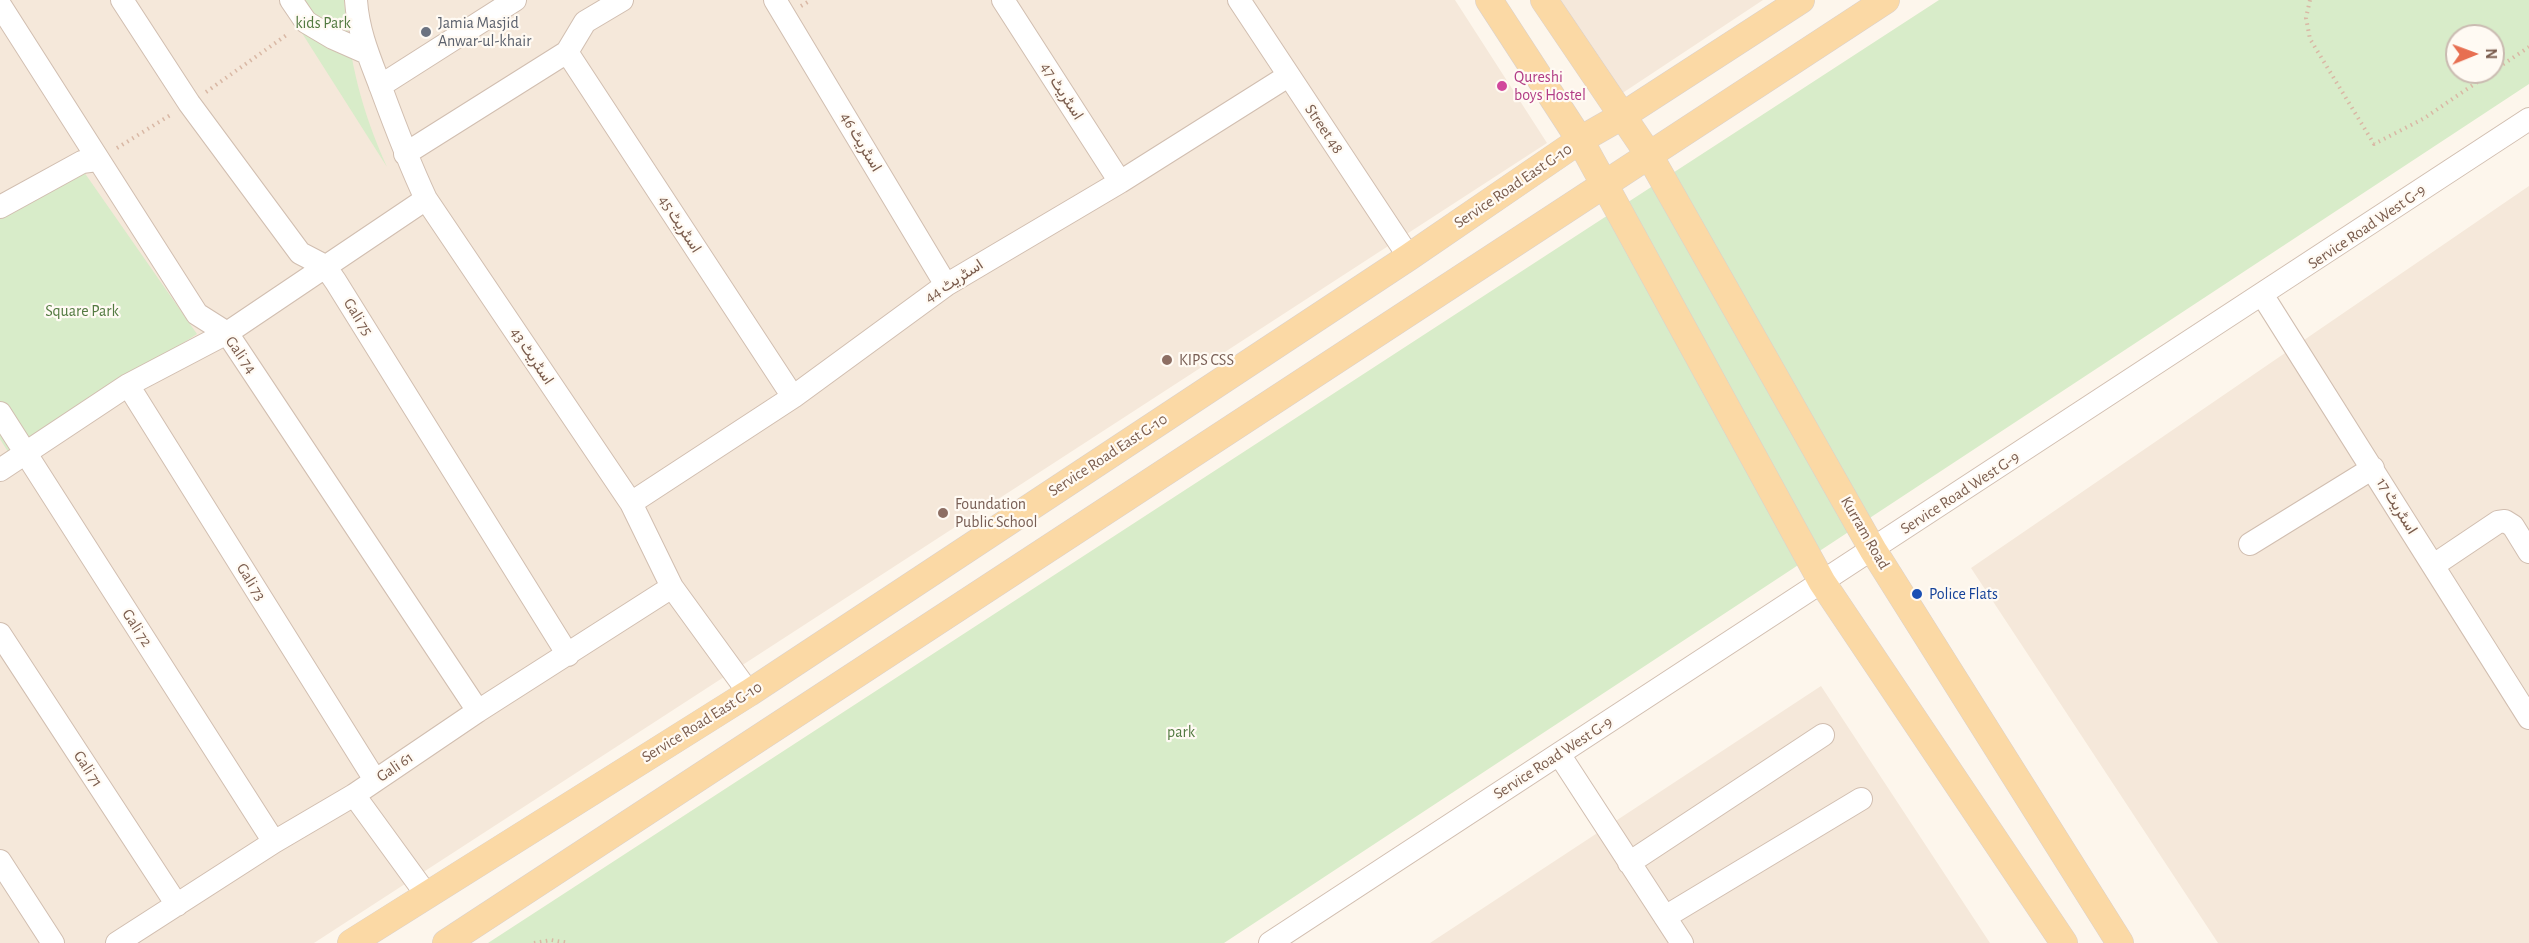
<!DOCTYPE html>
<meta charset="utf-8">
<style>
body{margin:0}
#map{position:relative;width:2529px;height:943px;overflow:hidden;background:#fdf6ec;font-family:"Alegreya Sans",sans-serif}
canvas{display:block}
.north{position:absolute;left:2445px;top:24px;width:60px;height:60px;box-sizing:border-box;background:#fffaf3;border:2px solid #cabbb1;border-radius:50%;rotate:89deg;font-size:16px;font-weight:700;line-height:24px;text-align:center;color:#7a5c4d}
.north::after{content:'';display:block;margin:auto;width:21px;height:27px;background:#e76f51;clip-path:polygon(50% 0,100% 100%,50% 72%,0 100%)}
</style>
<div id="map">
<canvas width="2529" height="943"></canvas>
<div class="north">N</div>
</div>
<script>
const g = document.querySelector('canvas').getContext('2d');
g.lineJoin = 'round';
function fillPath(path, color) { g.fillStyle = color; g.fill(path, 'evenodd'); }
function stroke(path, color, width, dash) { g.strokeStyle = color; g.lineWidth = width; g.lineCap = dash ? 'butt' : 'round'; g.setLineDash(dash || []); g.stroke(path); }
function write(font, color, halo, rows, align = 'center') {
  g.font = font + ' "Alegreya Sans",Vazirmatn,sans-serif'; g.lineWidth = 4.5; g.setLineDash([]); g.textBaseline = 'middle'; g.strokeStyle = halo; g.fillStyle = color; for (const [text, x, y, turn = 0] of rows) {
    g.save(); g.translate(x, y); g.rotate((+turn || 0) * Math.PI / 180); g.textAlign = isNaN(turn) ? turn : align; if (halo) g.strokeText(text, 0, 0); g.fillText(text, 0, 0); g.restore();
  }
}
fillPath(new Path2D(`
 M0 0H1455L1547 143 314 943H0Z
 M1560 0H1763L1621 94Z
 M2529 186V943H2218L1971 568Z
 M1821 686 1990 943H1430Z`), '#f5e8da');
fillPath(new Path2D(`
 M281 0H344C350 63 361 109 387 167Z
 M1939 0H2529V84L1224 943H488ZM2457 36H2493V72H2457Z
 M77 162 197 334 10 455 0 439V211Z`), '#d8ecc9');
const minor = new Path2D(`
 M122 0 189 103 300 253 325 266 336 282 568 655
 M291 0 306 22 333 38 367 53
 M356 0C358 32 370 59 381 88 395 126 409 163 426 199L631 503 672 587 749 693
 M775 0 946 285
 M1003 0 1120 182
 M1239 0 1409 257
 M0 5 197 314 227 333 478 711
 M567 52 793 397
 M380 86 515 0
 M405 154 567 52 585 22 622 0
 M0 207 82 162 97 160
 M2263 296 2529 718
 M128 385 375 780
 M0 413 274 842
 M0 470 128 385 227 333 426 199
 M631 503 793 397 946 285 1120 182 1288 76
 M2250 544 2373 468
 M2434 565 2498 522 2505 521 2513 526 2529 552
 M0 634 177 905
 M1559 754 1682 943
 M354 795 426 894
 M0 861 53 943
 M1629 863 1823 735
 M1665 917 1861 799
 M117 943 274 842 354 795 478 711 672 587
 M1270 943 2529 119`);
const major = new Path2D(`
 M1489 0 1580 140 1822 582 2064 943
 M1544 0 1649 155 1873 550 2120 943
 M351 943 749 693 1409 257 1580 140 1622 116 1801 0
 M446 943 1886 0`);
stroke(minor, '#d1beb0', 24);
stroke(major, '#dad1cd', 28);
stroke(new Path2D(`
 M2310 0 2306 18 2310 39 2374 144 2423 119 2492 72
 M801 6 811 0
 M2493 71 2529 47
 M206 92 288 34
 M117 148 172 114
 M534 943 551 940 569 943`), '#d9b8a5', 4, [1.5, 4.5]);
stroke(minor, '#fff', 22);
stroke(major, '#fbd9a5', 27);
for (const [x, y, r, color] of [
 [426,32,6,"#6b7280"],
 [1502,86,6,"#d1479c"],
 [1167,360,6,"#8d6e63"],
 [943,513,6,"#8d6e63"],
 [1917,594,6,"#1a4fb4"]
]) { const dot = new Path2D(); dot.arc(x, y, r, 0, 2 * Math.PI); g.fillStyle = color; g.fill(dot); stroke(dot, '#fffaf3', 2); }
write('16px', '#537a41', '#fffaf3', [
 ["kids Park",323,23],
 ["Square Park",82,311],
 ["park",1181,732]
]);
write('16px', '#5b616d', '#fffaf3', [
 ["Jamia Masjid",438,23],
 ["Anwar-ul-khair",438,41]
], 'left');
write('16px', '#b23c85', '#fffaf3', [
 ["Qureshi",1514,77],
 ["boys Hostel",1514,95]
], 'left');
write('16px', '#7a5c4d', '#fffaf3', [
 ["اسٹریٹ 47",1062,91,57],
 ["Street 48",1324,129,56],
 ["اسٹریٹ 46",861,142,59],
 ["Service Road East G-10",1513,186,-34],
 ["اسٹریٹ 45",680,224,57],
 ["Service Road West G-9",2367,227,-34],
 ["اسٹریٹ 44",954,281,-33],
 ["Gali 75",358,317,58],
 ["Gali 74",241,355,55],
 ["اسٹریٹ 43",532,356,56],
 ["Service Road East G-10",1108,455,-33],
 ["Service Road West G-9",1960,493,-33],
 ["اسٹریٹ 17",2397,506,58],
 ["Kurram Road",1865,533,60],
 ["Gali 73",251,582,58],
 ["Gali 72",137,628,57],
 ["Service Road East G-10",702,722,-32],
 ["Service Road West G-9",1553,758,-33],
 ["Gali 61",395,767,-34],
 ["Gali 71",88,769,57]
]);
write('16px', '#785e54', '#fffaf3', [
 ["KIPS CSS",1179,360],
 ["Foundation",955,504],
 ["Public School",955,522]
], 'left');
write('16px', '#164399', '#fffaf3', [
 ["Police Flats",1929,594]
], 'left');
</script>
